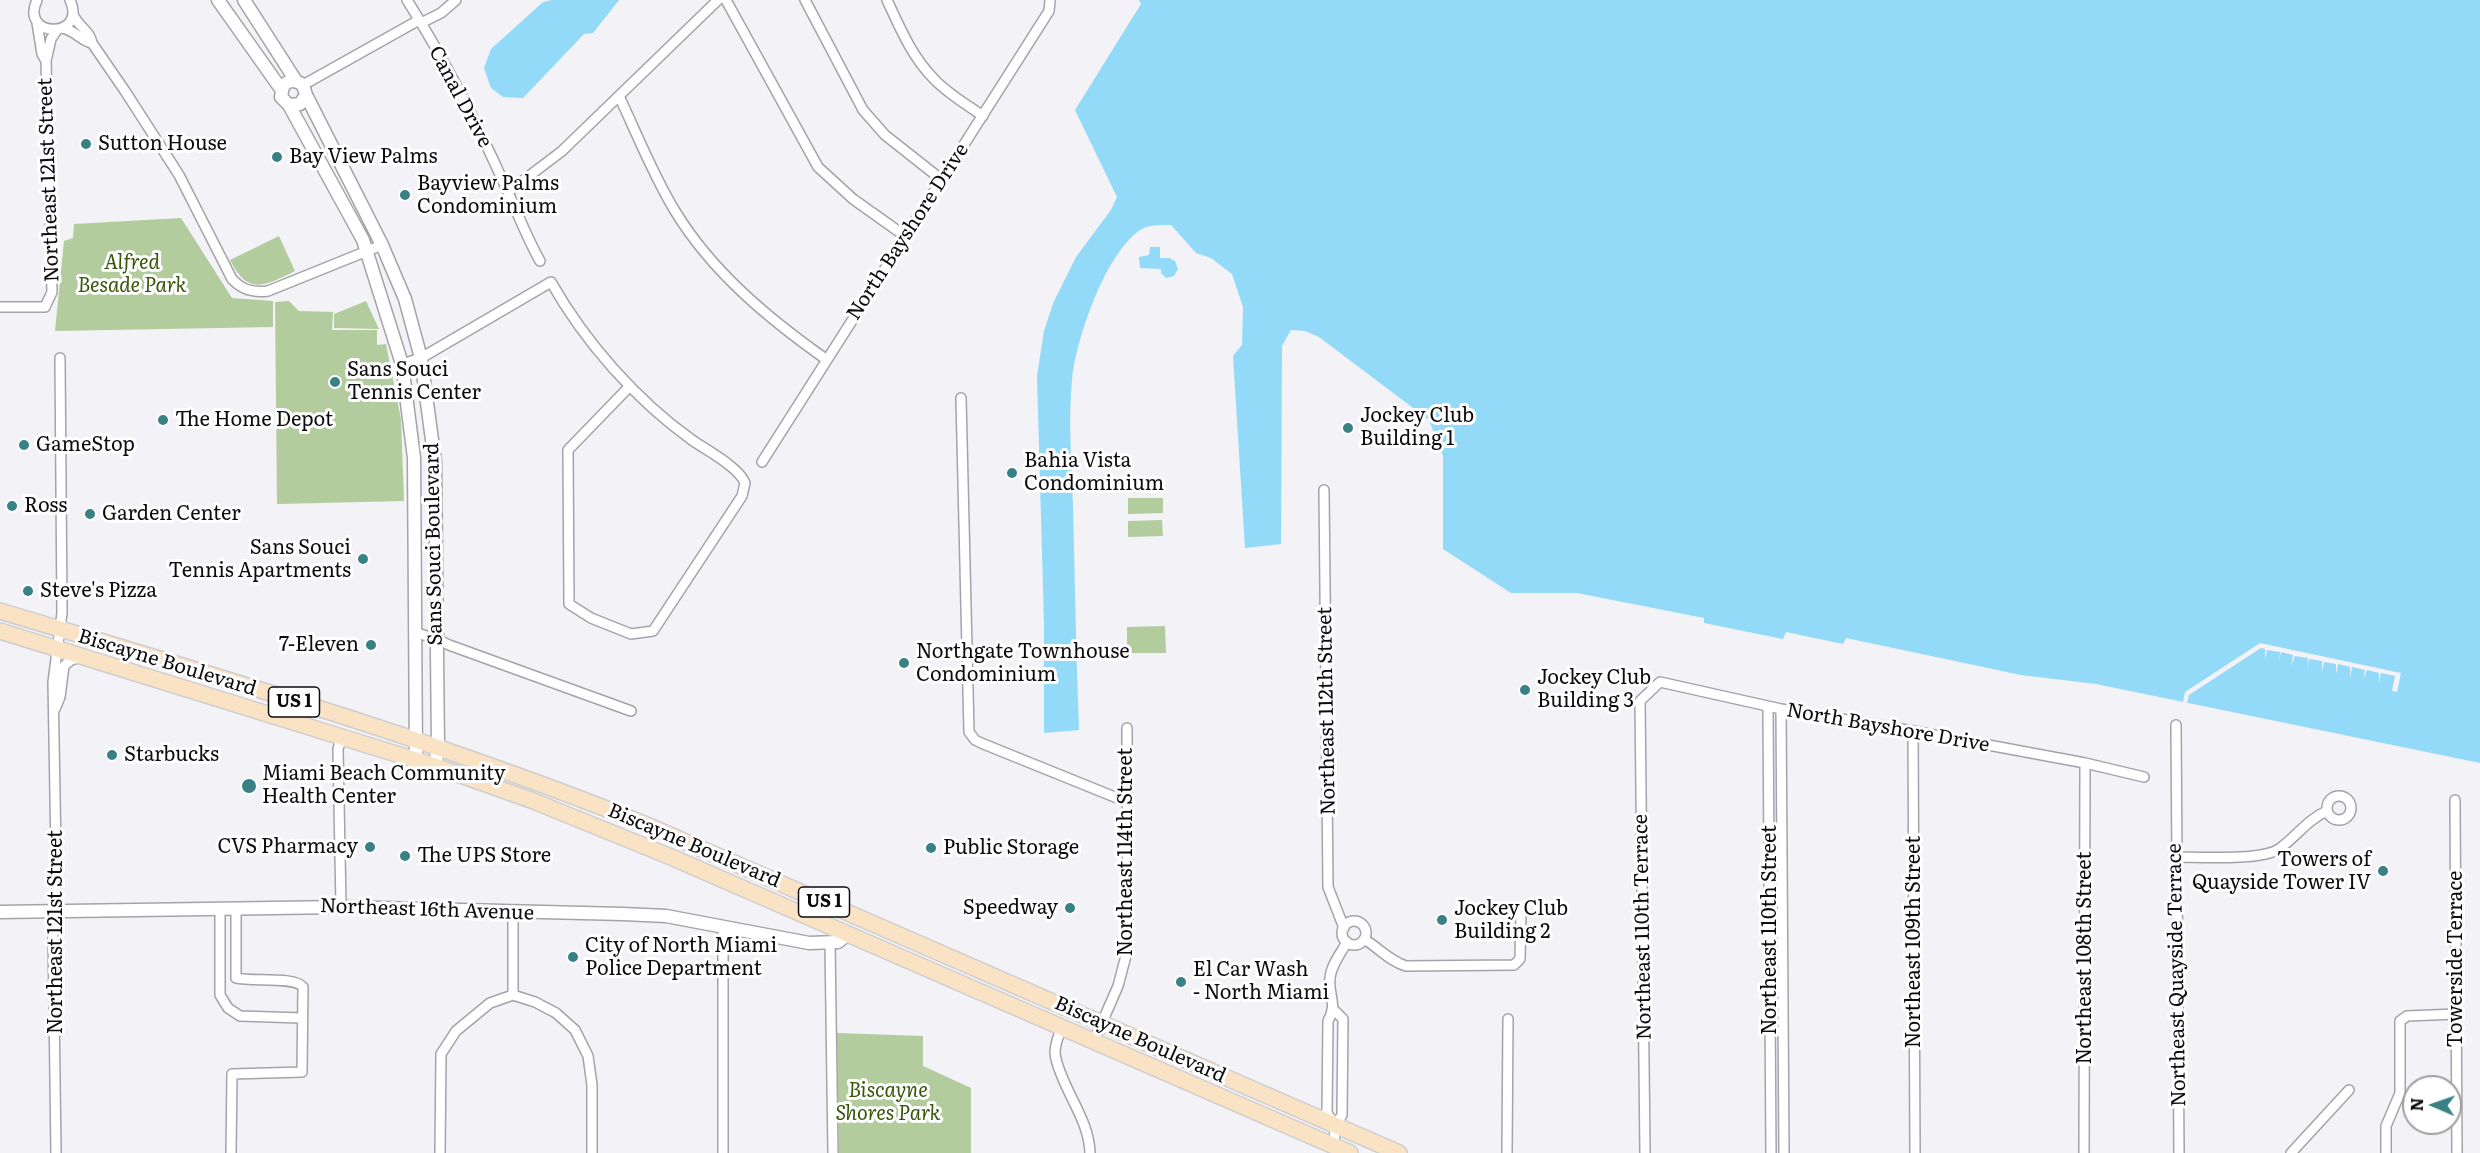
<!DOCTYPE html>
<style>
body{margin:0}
#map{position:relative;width:2480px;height:1153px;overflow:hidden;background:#f2f2f7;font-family:Literata,serif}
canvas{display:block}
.north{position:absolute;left:2402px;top:1075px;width:60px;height:60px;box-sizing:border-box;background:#fff;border:2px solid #9e9e9f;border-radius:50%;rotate:272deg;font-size:16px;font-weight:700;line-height:24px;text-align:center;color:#0c0c0e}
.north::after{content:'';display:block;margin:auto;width:21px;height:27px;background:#388185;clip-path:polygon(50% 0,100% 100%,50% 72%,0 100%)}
</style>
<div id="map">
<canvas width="2480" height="1153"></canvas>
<div class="north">N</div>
</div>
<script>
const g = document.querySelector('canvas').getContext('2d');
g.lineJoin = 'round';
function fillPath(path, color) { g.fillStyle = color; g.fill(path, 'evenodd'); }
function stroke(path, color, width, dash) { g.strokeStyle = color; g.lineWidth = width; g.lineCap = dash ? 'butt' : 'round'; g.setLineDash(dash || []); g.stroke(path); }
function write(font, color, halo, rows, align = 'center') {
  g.font = font + ' Literata,serif'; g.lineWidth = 6; g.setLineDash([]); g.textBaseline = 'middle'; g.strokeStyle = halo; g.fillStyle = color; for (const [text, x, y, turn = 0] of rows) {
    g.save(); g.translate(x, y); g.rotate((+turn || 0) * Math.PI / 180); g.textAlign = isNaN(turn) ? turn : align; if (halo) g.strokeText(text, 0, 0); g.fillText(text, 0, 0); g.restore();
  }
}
fillPath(new Path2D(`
 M181 218 232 298 273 301V327L55 331 64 241 73 238 74 224Z
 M279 236 295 271C265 286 248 296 230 260Z
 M289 301 299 311 333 312 332 330H377V345L386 344 401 419 404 501 277 504 275 302Z
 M366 301 379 329 334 328V314Z
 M1127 477H1162V492L1127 493Z
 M1128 498H1163V513L1128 514Z
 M1162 520 1163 536 1128 537V521Z
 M1165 626 1166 653H1127V627Z
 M837 1033 923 1036V1066L971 1088V1153H839Z`), '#b3cc9d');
fillPath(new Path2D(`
 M552 0H619L593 33 584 34 523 98 503 97 491 88 484 68 491 49 543 2Z
 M1139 0H2480V763L2096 684 2021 675 1846 638 1843 644 1786 632 1783 639 1704 623V618L1577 593H1511L1443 549V456L1429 420 1319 337 1305 331 1291 330 1282 346 1281 544 1245 548 1233 356 1242 345 1243 307 1232 274 1211 258 1196 253 1171 225C1161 225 1150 224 1140 230 1105 254 1076 339 1072 380 1068 422 1072 466 1073 508 1075 582 1076 656 1079 730L1044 733V624L1037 376 1044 331 1054 301 1076 257 1111 210 1117 197 1075 110 1141 4Z
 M1150 247H1160V258H1169L1175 261 1178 269 1174 276 1166 278 1161 273V269L1140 268 1139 257 1149 255Z`), '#92daf8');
fillPath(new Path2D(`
 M2260 643 2401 673 2397 692 2392 691 2395 676 2381 673 2379 683V673L2367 670 2363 680 2365 670 2352 667 2350 678V667L2338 664 2336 675V664L2324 662 2322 672V661L2309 659 2307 669 2308 658 2295 656 2291 666 2293 655 2281 652 2279 662 2280 652 2267 650 2265 660V649L2261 648 2189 695 2187 703 2183 702 2185 692Z`), '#f2f2f7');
const minor = new Path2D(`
 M37 0C19 39 88 39 70 0
 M407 0C445 60 478 125 507 190 518 214 527 238 540 261
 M726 0 818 167 853 199 905 236
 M805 0 863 110 885 135 942 180
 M887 0C900 28 912 57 934 79 948 94 966 104 983 116
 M73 14C77 26 90 30 92 43L125 91 179 175 232 279C242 290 253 293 268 291L382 245
 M37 23 42 54 46 61
 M421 23 441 13 456 0
 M62 28C75 30 81 41 92 43
 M303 85 419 20
 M619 96C637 134 653 175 675 211 712 272 769 319 827 360
 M508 192 562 151 718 0
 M0 307H45L52 292 46 61 51 39 57 30
 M402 364 421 358 551 282C585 342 636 400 692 440 706 450 739 467 745 483L742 496 653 631 631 634 591 618 569 604 568 450 630 386
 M961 398 969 732 975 740 981 743 1127 802
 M762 462 1049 11 1050 0
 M1324 490 1328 887 1344 928
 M417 633 437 639 449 645 631 711
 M1768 707 1771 1153
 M55 709 60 697 64 666 71 660 81 657
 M1781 709 1784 1153
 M2176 725 2179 1153
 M1913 731 1915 1153
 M2327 808a12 12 0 1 1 24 0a12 12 0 1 1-24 0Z
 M2455 800 2457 1153
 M2176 857C2199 857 2261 861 2279 849 2296 837 2308 819 2327 811
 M341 907 338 749 342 737
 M220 908V995L228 1008 240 1016 302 1018
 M513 913V995
 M1342 933a12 12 0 1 1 24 0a12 12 0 1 1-24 0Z
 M723 928V1153
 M1364 939C1379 948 1389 961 1406 966L1514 965 1520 959 1521 912
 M830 943 833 1153
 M1062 1027C1058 1037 1053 1049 1056 1059 1064 1092 1089 1119 1090 1153
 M1094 1041 1118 986 1128 948 1127 728
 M1334 1124 1327 1113 1328 1021C1338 1003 1328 996 1330 978 1331 965 1341 953 1347 942
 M1334 1146 1335 1126 1342 1115 1343 1019 1334 1010
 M56 1153 53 932 57 910 53 682 62 613 60 358
 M231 1153 232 1074 302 1072 303 987C294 976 252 982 236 978V908
 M440 1153 441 1054 456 1031 490 1003 513 995 535 1002 556 1013 575 1030 588 1056 592 1085V1153
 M1507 1153 1508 1019
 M1645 1153 1640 701 1660 682 1781 709 1913 731 2085 763 2144 777
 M2084 1153 2085 763
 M2291 1153 2349 1090
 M2386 1153V1126L2400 1093V1021L2407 1016 2456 1014`);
const tertiary = new Path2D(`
 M218 0 281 89
 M244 0 296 81
 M306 95 382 245 405 299 421 358 435 462 438 747 435 766
 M289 105 300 104 306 95 303 85C296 80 289 79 283 86L281 97 289 105 363 240 402 364 414 458 416 760
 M0 912 341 907 623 914 666 916 809 943 838 942 848 934`);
const primary = new Path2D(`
 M0 611C216 676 433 739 642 823L1399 1153
 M0 631 435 766 531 800 671 857 1350 1153`);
stroke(minor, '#a4a4a8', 12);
stroke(tertiary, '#a4a4a8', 15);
stroke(primary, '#cececf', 18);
stroke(minor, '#fff', 9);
stroke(tertiary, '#fff', 12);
stroke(primary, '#fae2c5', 15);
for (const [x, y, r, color] of [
 [86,144,6,"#388185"],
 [277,157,6,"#388185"],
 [405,195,6,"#388185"],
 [335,382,6,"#388185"],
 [163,420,6,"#388185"],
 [1348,428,6,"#388185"],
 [24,445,6,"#388185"],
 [1012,473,6,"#388185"],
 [12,506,6,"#388185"],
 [90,514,6,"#388185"],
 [363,559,6,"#388185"],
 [28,591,6,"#388185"],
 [371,645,6,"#388185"],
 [904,663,6,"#388185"],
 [1525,690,6,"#388185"],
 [112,755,6,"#388185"],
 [249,786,8,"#388185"],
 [370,847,6,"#388185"],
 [931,848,6,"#388185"],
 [405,856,6,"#388185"],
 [2383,871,6,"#388185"],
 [1070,908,6,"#388185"],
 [1442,920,6,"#388185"],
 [573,957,6,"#388185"],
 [1181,982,6,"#388185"]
]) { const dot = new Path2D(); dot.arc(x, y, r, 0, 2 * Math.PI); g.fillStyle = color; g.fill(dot); stroke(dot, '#fff', 2); }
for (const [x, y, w] of [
 [294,702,51],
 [824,902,51]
]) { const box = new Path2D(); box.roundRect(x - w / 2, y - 15, w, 30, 4.5); g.fillStyle = '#fff'; g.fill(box); stroke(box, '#0c0c0e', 1.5); }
write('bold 18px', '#0c0c0e', null, [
 ["US 1",294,702],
 ["US 1",824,902]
]);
write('20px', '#0c0c0e', '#fff', [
 ["Canal Drive",460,97,62],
 ["Northeast 121st Street",49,180,-92],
 ["North Bayshore Drive",908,232,-57],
 ["Sans Souci Boulevard",434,544,-91],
 ["Biscayne Boulevard",167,663,17],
 ["Northeast 112th Street",1327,711,-91],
 ["North Bayshore Drive",1888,728,10],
 ["Biscayne Boulevard",694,846,23],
 ["Northeast 114th Street",1126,852,-90],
 ["Northeast 16th Avenue",427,910,2],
 ["Northeast 110th Terrace",1643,927,-91],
 ["Northeast 110th Street",1770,930,-90],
 ["Northeast 121st Street",56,932,-90],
 ["Northeast 109th Street",1914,942,-90],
 ["Northeast 108th Street",2085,958,-90],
 ["Towerside Terrace",2456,959,-90],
 ["Northeast Quayside Terrace",2177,975,-91],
 ["Biscayne Boulevard",1140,1040,24]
]);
write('20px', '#0c0c0e', '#fff', [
 ["Sutton House",98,144],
 ["Bay View Palms",289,157],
 ["Bayview Palms",417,184],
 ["Condominium",417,207],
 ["Sans Souci",347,370],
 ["Tennis Center",347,393],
 ["Jockey Club",1360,416],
 ["Building 1",1360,439],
 ["The Home Depot",175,420],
 ["GameStop",36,445],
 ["Bahia Vista",1024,461],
 ["Condominium",1024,484],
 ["Ross",24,506],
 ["Garden Center",102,514],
 ["Sans Souci",351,548,"right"],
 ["Tennis Apartments",351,571,"right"],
 ["Steve's Pizza",40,591],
 ["7-Eleven",359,645,"right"],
 ["Northgate Townhouse",916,652],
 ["Condominium",916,675],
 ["Jockey Club",1537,678],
 ["Building 3",1537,701],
 ["Starbucks",124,755],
 ["Miami Beach Community",262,774],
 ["Health Center",262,797],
 ["CVS Pharmacy",358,847,"right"],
 ["Public Storage",943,848],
 ["The UPS Store",417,856],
 ["Towers of",2371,860,"right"],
 ["Quayside Tower IV",2371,883,"right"],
 ["Speedway",1058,908,"right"],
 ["Jockey Club",1454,909],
 ["Building 2",1454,932],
 ["City of North Miami",585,946],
 ["Police Department",585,969],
 ["El Car Wash",1193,970],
 ["- North Miami",1193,993]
], 'left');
write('italic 20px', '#365609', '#fff', [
 ["Alfred",132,263],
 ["Besade Park",132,286],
 ["Biscayne",888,1091],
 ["Shores Park",888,1114]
]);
</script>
